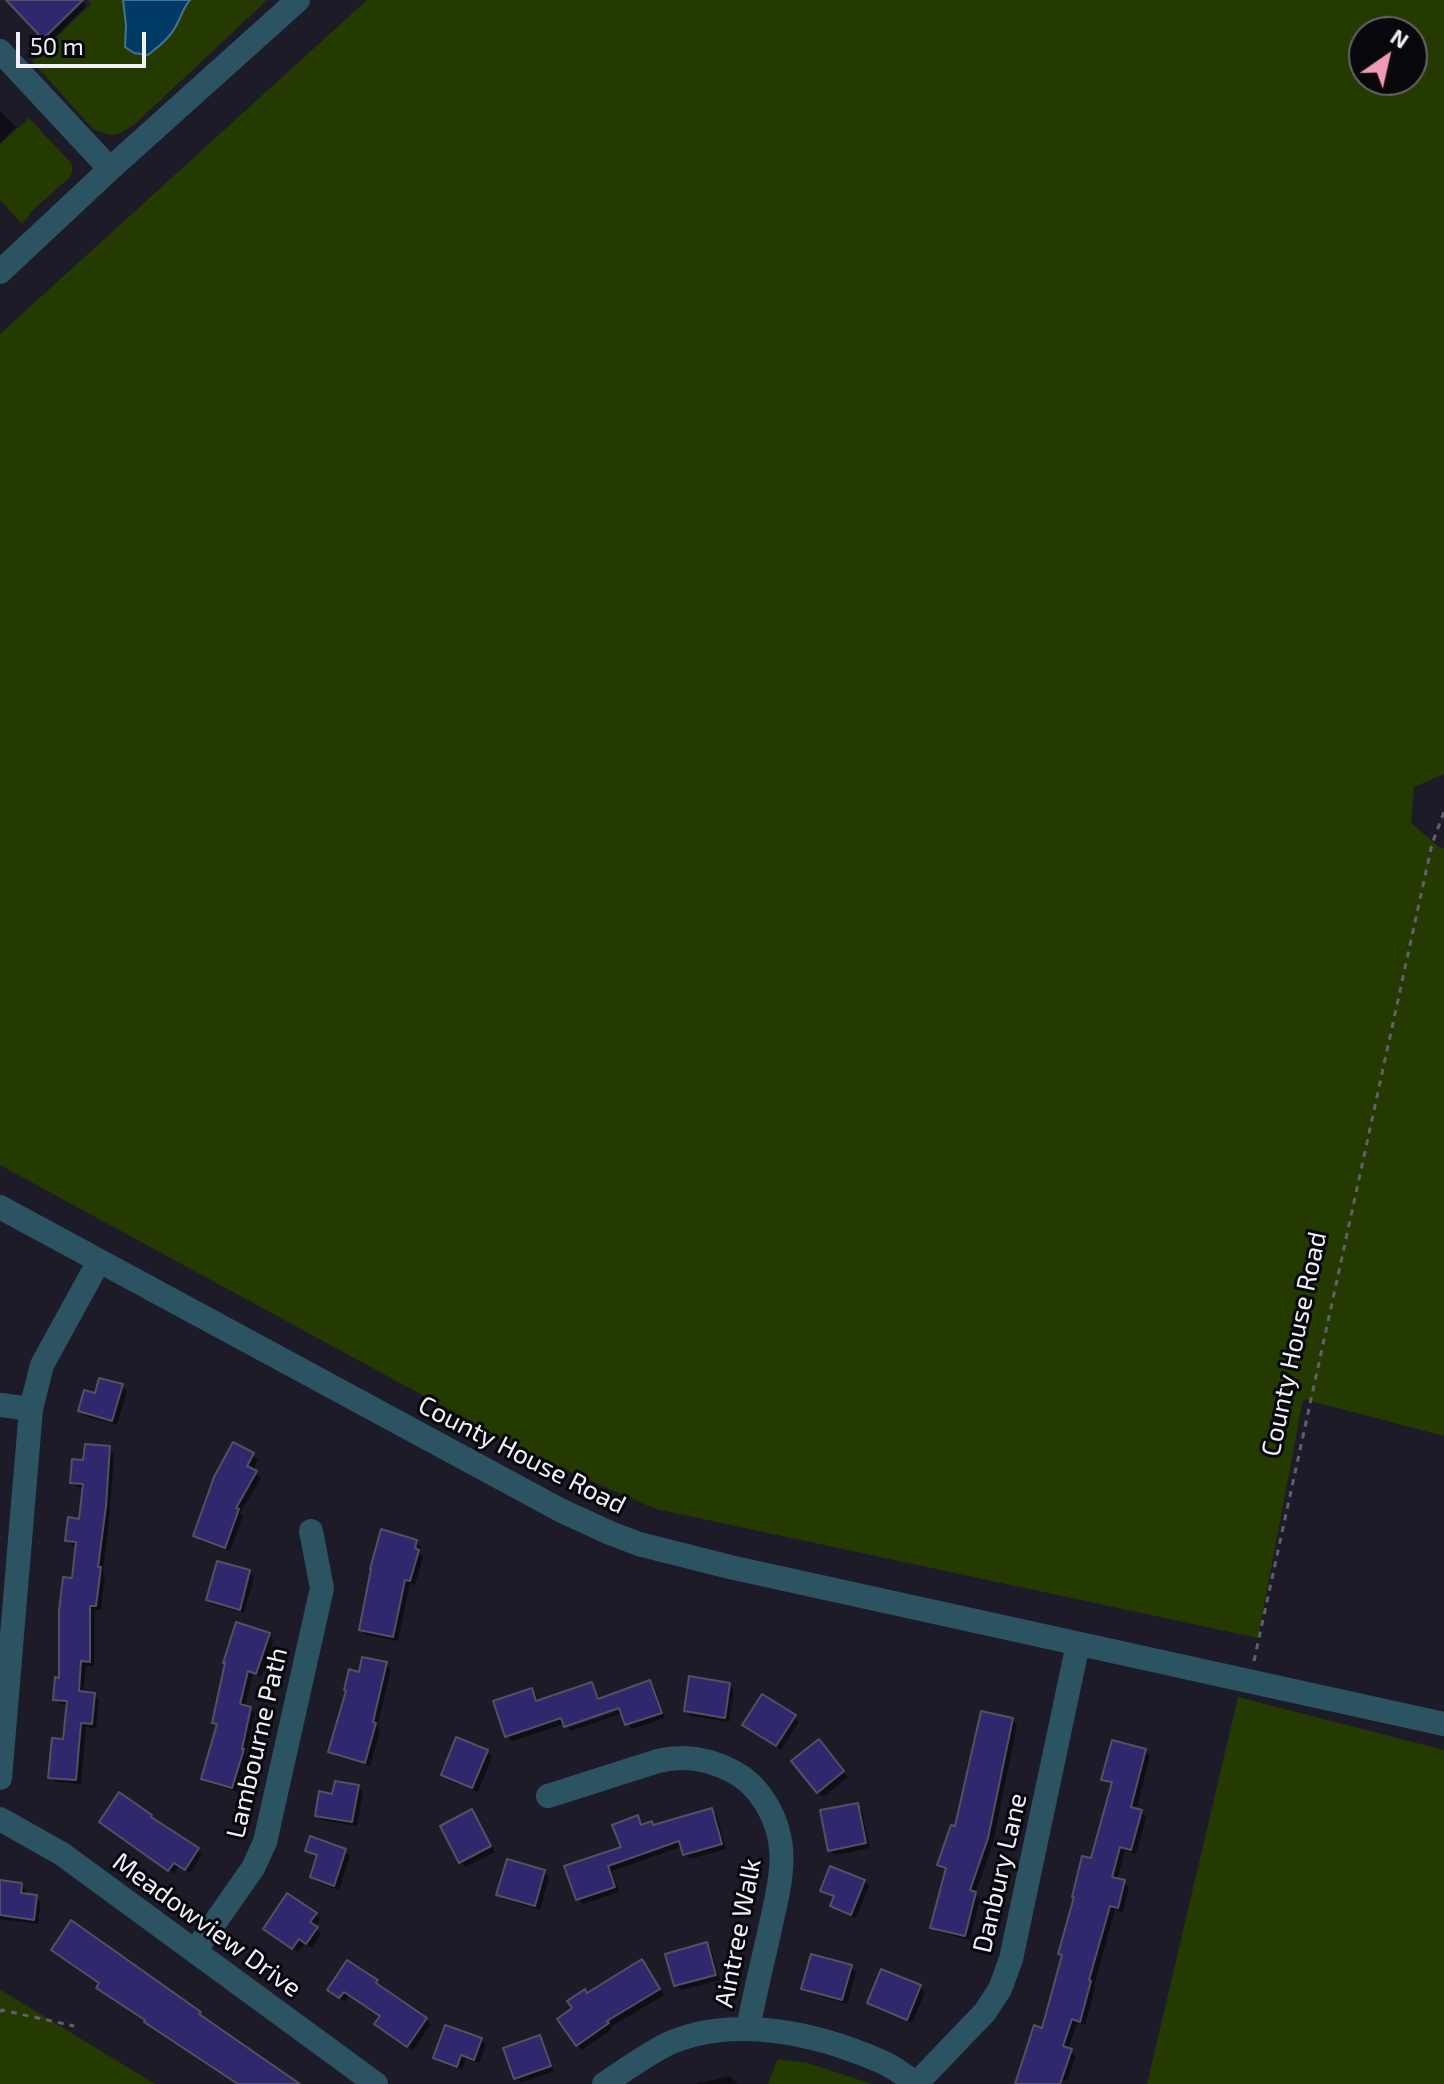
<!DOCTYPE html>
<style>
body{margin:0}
#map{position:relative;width:1444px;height:2084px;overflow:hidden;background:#1e1b29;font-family:"Exo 2",sans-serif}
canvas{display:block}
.north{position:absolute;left:1348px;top:16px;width:80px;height:80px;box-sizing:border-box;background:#08070c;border:2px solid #65646b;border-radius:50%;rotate:34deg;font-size:22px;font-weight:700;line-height:32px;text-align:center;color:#f1eff9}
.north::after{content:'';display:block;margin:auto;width:28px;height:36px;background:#f09ab5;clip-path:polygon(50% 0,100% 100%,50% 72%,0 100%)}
.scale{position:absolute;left:16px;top:32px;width:130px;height:36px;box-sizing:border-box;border:4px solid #f1eff9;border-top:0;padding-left:10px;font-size:24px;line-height:28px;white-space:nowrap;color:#f1eff9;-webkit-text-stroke:6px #08070c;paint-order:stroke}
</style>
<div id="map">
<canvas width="1444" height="2084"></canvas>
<div class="north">N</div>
<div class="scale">50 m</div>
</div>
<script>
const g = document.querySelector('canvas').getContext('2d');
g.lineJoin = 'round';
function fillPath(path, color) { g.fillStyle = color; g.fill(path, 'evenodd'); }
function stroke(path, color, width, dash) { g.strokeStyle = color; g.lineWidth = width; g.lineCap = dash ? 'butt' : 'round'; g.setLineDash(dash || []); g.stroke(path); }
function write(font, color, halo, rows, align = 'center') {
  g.font = font + ' "Exo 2",sans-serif'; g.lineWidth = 6; g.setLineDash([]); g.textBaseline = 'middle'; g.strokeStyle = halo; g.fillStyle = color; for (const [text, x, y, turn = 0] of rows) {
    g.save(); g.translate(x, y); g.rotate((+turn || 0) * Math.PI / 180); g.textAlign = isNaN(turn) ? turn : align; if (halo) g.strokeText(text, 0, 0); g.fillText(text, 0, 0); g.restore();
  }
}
fillPath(new Path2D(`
 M88 0H267L134 125 118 134 110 135 93 129 32 61 91 4Z
 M367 0H1444V774L1414 787 1411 823 1439 847 1444 848V1436L1303 1399 1258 1638 656 1509 536 1457 0 1165V334ZM1364 32H1412V80H1364Z
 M29 118 71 163C73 169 73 173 69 178L33 210 22 224 0 200V144Z
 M1238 1697 1444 1750V2084H1147Z
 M0 1989 14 1998 155 2084H0Z
 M778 2059 808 2063 872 2084H768Z`), '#243a00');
const water = new Path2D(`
 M123 0H190C183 8 182 15 177 24 171 37 159 46 148 55L134 53 125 47 126 25Z`);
fillPath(water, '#003b65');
stroke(water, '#487191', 2);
fillPath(new Path2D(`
 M9 0H81L86 6 50 42Z
 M0 111 16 127 0 143Z
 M122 1386 127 1391 117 1425 85 1416 80 1411 96 1395Z
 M109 1448 114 1453 110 1512 103 1572 105 1574 101 1610H95L94 1666H86L83 1693 94 1695 99 1700 96 1729 86 1727 81 1784 55 1782 50 1777 65 1741 68 1705 60 1704 55 1699 61 1680 78 1546 72 1545 67 1540 81 1521 85 1488 77 1487 72 1482 85 1462Z
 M253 1455 258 1460 252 1471 261 1478 240 1513 243 1516 230 1551 200 1541 195 1536Z
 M416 1542 421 1547 419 1553 423 1557 415 1585 410 1583 398 1641 366 1635 361 1630Z
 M249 1572 254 1577 244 1613 213 1605 208 1600Z
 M269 1635 274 1640 261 1677 253 1674 245 1707 250 1708 255 1713 246 1754 248 1756 237 1792 208 1783 203 1778 218 1727 214 1723Z
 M386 1664 391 1669 377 1727 380 1730 370 1766 336 1756 331 1751 348 1692 360 1674Z
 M650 1683 655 1688 665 1718 632 1729 627 1724 623 1713 571 1731 568 1728 629 1707 628 1703 512 1741 507 1736 531 1690 536 1695 539 1702 591 1684 596 1689 600 1700Z
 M729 1685 734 1690 729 1722 691 1716 686 1711Z
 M794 1717 799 1722 781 1750 745 1725Z
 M1012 1720 1017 1725 993 1843 975 1894 980 1899 970 1940 938 1932 933 1927 947 1870 939 1864Z
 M824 1747 848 1777 823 1797 818 1792Z
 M1145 1751 1150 1756 1136 1811 1141 1812 1146 1817 1136 1854 1125 1851 1117 1881 1124 1882 1129 1887 1123 1912 1115 1910 1094 1986 1095 1988 1085 2025 1077 2023 1068 2050 1076 2056 1067 2081 1044 2074 1042 2084H1017L1043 2031 1092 1861 1113 1785 1104 1779Z
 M487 1752 492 1757 478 1792 448 1780 443 1775Z
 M358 1787 363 1792 357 1826 322 1820 317 1815 334 1796Z
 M857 1805 862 1810 870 1848 835 1855 830 1850Z
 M712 1811 717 1816 726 1849 690 1859 685 1854 683 1846 612 1871 619 1892 583 1904 578 1899 623 1848 637 1818 643 1826 654 1827Z
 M472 1812 477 1817 495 1852 465 1867 460 1862Z
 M151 1816 202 1855 190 1873 179 1866 174 1874 106 1827Z
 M308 1850 345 1851 350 1856 339 1890 317 1882 312 1877 319 1857Z
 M544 1872 549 1877 540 1910 503 1899 498 1894Z
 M864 1881 869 1886 856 1918 838 1911 832 1906 835 1898 828 1895 823 1890Z
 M0 1882 21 1885 26 1890 25 1895 36 1897 41 1902 38 1924 0 1919Z
 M315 1914 320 1919 315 1927 321 1934 312 1948 305 1943 298 1952 270 1934Z
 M706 1944 711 1949 720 1980 681 1990 676 1985Z
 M642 1962 664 1995 611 2027 612 2029 582 2050 577 2045 587 1995Z
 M851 1967 856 1972 847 2004 809 1993 804 1988Z
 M377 1982 431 2024 413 2050 382 2029 381 2017 349 1995 345 2002 334 1994Z
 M920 1987 925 1992 912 2023 874 2008 869 2003Z
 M539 2037 544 2043 554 2071 521 2083 516 2078Z
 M480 2039 486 2044 479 2063 466 2059 462 2070 441 2063 436 2058Z
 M731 2076 737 2084H694Z`), '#0007');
const building = new Path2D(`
 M6 0H83L43 39Z
 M99 1378 123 1384 112 1421 78 1411 84 1390 95 1393Z
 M233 1442 254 1453 247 1466 257 1471 236 1508 239 1509 225 1548 193 1536 214 1477Z
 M85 1444 110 1446 106 1506 98 1567H101L96 1606H90V1662L81 1661 79 1691 95 1693 92 1724 81 1723 76 1780 48 1778 52 1738 63 1739 67 1701 53 1700 55 1677 59 1678V1611L63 1577 72 1578 76 1542 65 1541 68 1517 79 1519 83 1484 70 1483 72 1459 83 1460Z
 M381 1529 417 1540 415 1548 419 1550 410 1581 405 1580 393 1637 359 1630 371 1569H370Z
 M217 1561 250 1570 240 1610 206 1600Z
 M236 1622 270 1633 256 1674 248 1671 240 1704 251 1707 242 1749H244L232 1788 201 1779 217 1724 212 1723 225 1663H223Z
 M362 1657 387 1662 373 1722 376 1723 365 1763 328 1752 346 1691 344 1690 349 1669 359 1672Z
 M689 1676 730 1683 725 1718 684 1711Z
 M650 1680 662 1713 625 1725 619 1708 564 1727 561 1718 505 1737 493 1701 532 1688 536 1701 592 1682 598 1699Z
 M762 1694 796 1715 776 1746 742 1725Z
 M981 1711 1013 1718 988 1838 970 1890 976 1892 965 1936 930 1928 946 1868 937 1865 951 1825 955 1826Z
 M456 1737 488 1750 472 1788 441 1775Z
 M819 1739 844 1771 817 1793 791 1761Z
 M1112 1740 1146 1749 1131 1807 1142 1810 1131 1850 1120 1847 1112 1877 1125 1880 1118 1908 1110 1906 1089 1980 1091 1981 1080 2022 1072 2019 1063 2046 1072 2049 1060 2084H1015L1034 2025 1042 2028 1062 1955 1058 1954 1074 1897H1072L1082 1856 1091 1858 1112 1782 1101 1780Z
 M335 1781 359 1785 352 1822 315 1816 319 1791 332 1794Z
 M119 1792 152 1815 151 1817 199 1848 185 1870 174 1863 168 1871 99 1822Z
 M858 1803 866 1843 828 1851 820 1810Z
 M712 1808 722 1844 683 1855 679 1841 608 1866 615 1887 576 1900 564 1866 621 1847 612 1825 638 1815 641 1825 652 1821 653 1825Z
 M472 1809 491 1846 459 1863 440 1826Z
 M310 1836 346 1849 334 1886 310 1877 317 1855 305 1851Z
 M507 1859 545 1870 535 1906 496 1895Z
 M830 1866 865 1880 851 1915 830 1906 834 1896 820 1891Z
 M0 1880 22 1883 21 1893 37 1895 34 1920 0 1915Z
 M287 1893 317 1913 310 1922 318 1927 306 1944 299 1939 292 1949 263 1929Z
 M71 1920 201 2012 199 2014 300 2084H238L144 2022 145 2020 96 1988 99 1983 51 1950Z
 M707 1942 716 1975 674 1986 665 1954Z
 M811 1954 852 1965 842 2000 801 1989Z
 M642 1959 660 1989 607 2021 609 2023 576 2046 557 2019 572 2008 567 2001 585 1989 587 1993Z
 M347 1960 378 1980 376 1983 427 2018 407 2047 374 2024 380 2016 344 1992 339 1998 327 1990Z
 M881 1969 921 1985 907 2020 867 2003Z
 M445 2025 482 2038 474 2060 461 2055 457 2067 433 2058Z
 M540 2035 551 2066 514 2079 503 2048Z`);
fillPath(building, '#30286c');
stroke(building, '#515162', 2);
stroke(new Path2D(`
 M1254 1661 1432 844 1444 812
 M0 2012 2 2010 74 2026`), '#625f6c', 3, [6, 6]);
stroke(new Path2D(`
 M0 51 110 169
 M0 272 110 169 298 0
 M0 1207 560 1510 610 1533 639 1544 730 1567 1444 1724
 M0 1405 31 1409
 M0 1778 31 1409 42 1365 99 1261
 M548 1796 658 1761C686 1754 710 1759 734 1772 747 1779 757 1789 765 1802 794 1848 778 1889 768 1938 761 1968 754 1998 748 2028
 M0 1819 62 1854 376 2084
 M195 1951 253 1868 265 1842 322 1588 311 1531
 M604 2084C624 2071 651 2051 672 2042 737 2015 818 2034 880 2061 893 2066 905 2076 917 2084
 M916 2084 985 2012 1000 1989 1011 1959 1078 1644`), '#2c5362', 24);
write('26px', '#f1eff9', '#08070c', [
 ["County House Road",1294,1344,-78],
 ["County House Road",522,1455,27],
 ["Lambourne Path",257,1743,-77],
 ["Danbury Lane",1000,1873,-77],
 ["Meadowview Drive",207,1925,36],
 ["Aintree Walk",738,1933,-79]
]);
</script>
